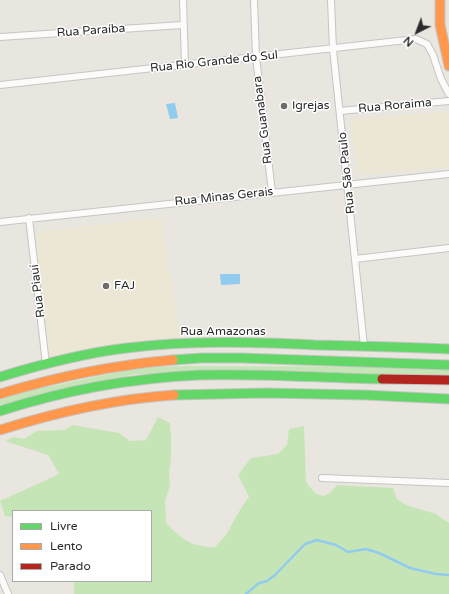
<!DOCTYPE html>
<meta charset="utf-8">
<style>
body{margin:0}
#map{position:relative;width:449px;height:594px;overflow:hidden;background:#e9e6e0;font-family:"Varela Round",sans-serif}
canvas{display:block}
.legend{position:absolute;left:12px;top:510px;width:140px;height:72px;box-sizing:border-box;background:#fff;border:1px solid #aaa;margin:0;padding:5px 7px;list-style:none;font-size:12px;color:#2a2a2a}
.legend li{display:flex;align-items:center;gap:8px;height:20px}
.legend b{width:20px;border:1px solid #aaa}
.north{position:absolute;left:397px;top:12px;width:40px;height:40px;-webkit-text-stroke:3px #fff;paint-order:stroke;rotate:222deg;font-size:11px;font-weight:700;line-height:16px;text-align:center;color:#2a2a2a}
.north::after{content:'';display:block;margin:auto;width:14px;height:18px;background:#2a2a2a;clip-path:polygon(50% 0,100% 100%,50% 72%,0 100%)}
</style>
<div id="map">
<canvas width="449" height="594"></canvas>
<ul class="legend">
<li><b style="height:5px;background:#63d668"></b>Livre</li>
<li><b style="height:5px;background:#ff974d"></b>Lento</li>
<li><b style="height:5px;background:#b3261e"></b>Parado</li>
</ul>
<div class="north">N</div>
</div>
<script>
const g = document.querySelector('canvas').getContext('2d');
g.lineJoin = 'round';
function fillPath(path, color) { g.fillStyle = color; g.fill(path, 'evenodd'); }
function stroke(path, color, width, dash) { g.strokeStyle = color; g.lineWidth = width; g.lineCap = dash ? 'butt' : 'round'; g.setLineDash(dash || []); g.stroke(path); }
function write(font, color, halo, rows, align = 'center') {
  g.font = font + ' "Varela Round",sans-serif'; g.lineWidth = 3; g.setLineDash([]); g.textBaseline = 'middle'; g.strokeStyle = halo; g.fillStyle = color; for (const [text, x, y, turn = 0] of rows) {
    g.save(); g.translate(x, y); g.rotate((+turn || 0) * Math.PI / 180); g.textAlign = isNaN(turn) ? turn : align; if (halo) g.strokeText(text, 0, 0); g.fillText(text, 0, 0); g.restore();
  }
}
fillPath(new Path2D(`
 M445 112 449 116V167L359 175 350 119Z
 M162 218 180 341 48 363 36 232Z`), '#ece7d4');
fillPath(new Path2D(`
 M185 366 449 367V378L304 373 135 374 34 397 0 408V400L28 391 137 368Z
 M158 417 170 423 171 435V459L169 473 170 486 165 501 166 523C182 539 191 547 215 547L226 535 241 508 249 497 238 475 251 458 278 454 287 445 289 429 304 426 306 482 315 493 323 496 330 493 337 485 393 488 397 499 406 505 436 514 449 523V594H74V581H151V511H13V517L5 516 0 501 59 474 48 455 5 441 14 437 24 439 37 431 64 430 73 425 119 433 130 441 146 440Z`), '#c6e5b7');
fillPath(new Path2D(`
 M175 103 178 118 170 119 166 104Z
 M220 274H240V284L221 285Z`), '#91cbed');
stroke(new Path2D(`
 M246 594 259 583 267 581 275 575 305 544 317 540 336 545 348 552 366 549 379 553 410 568 436 574 449 575`), '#91cbed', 2.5);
const street = new Path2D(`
 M183 0 185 65
 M254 0 256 57 272 192
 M331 0 333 49 364 346
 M0 37 182 25
 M0 85 416 39 427 44 433 55 441 79 449 94
 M340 111 449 101
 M29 218 46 364
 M0 222 449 174
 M355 259 449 248
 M322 478 449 483
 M0 575 8 594`);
const fast = new Path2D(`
 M173 360 201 358H241L449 365
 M0 377C42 364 84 353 127 348 190 340 253 342 315 345 360 346 404 347 449 349
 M174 395 266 393 365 395 449 399
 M0 411C65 390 132 378 200 375 260 373 321 378 382 379`);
const slow = new Path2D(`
 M440 0V25L449 66
 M0 394C56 377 114 365 173 360
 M0 430C57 412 114 399 174 395`);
const jam = new Path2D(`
 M382 379 449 380`);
stroke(street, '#c6c5c5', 8);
stroke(fast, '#c6c5c5', 11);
stroke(slow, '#c6c5c5', 11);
stroke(jam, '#c6c5c5', 11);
stroke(street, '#fcfbfa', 6);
stroke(fast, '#63d668', 9);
stroke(slow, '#ff974d', 9);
stroke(jam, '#b3261e', 9);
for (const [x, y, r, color] of [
 [284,106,4,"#6d6c6a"],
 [106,286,4,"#6d6c6a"]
]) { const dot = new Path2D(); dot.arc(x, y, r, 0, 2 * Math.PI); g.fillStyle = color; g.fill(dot); stroke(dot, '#fff', 1.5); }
write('12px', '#2a2a2a', '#fff', [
 ["Rua Paraíba",91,31,-4],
 ["Rua Rio Grande do Sul",214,62,-6],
 ["Rua Roraima",395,106,-5],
 ["Rua Guanabara",263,120,-97],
 ["Rua São Paulo",347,173,-96],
 ["Rua Minas Gerais",224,197,-6],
 ["Rua Piauí",38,291,-97],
 ["Rua Amazonas",223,332]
]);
write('12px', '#2a2a2a', '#fff', [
 ["Igrejas",292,106],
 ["FAJ",114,286]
], 'left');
</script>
